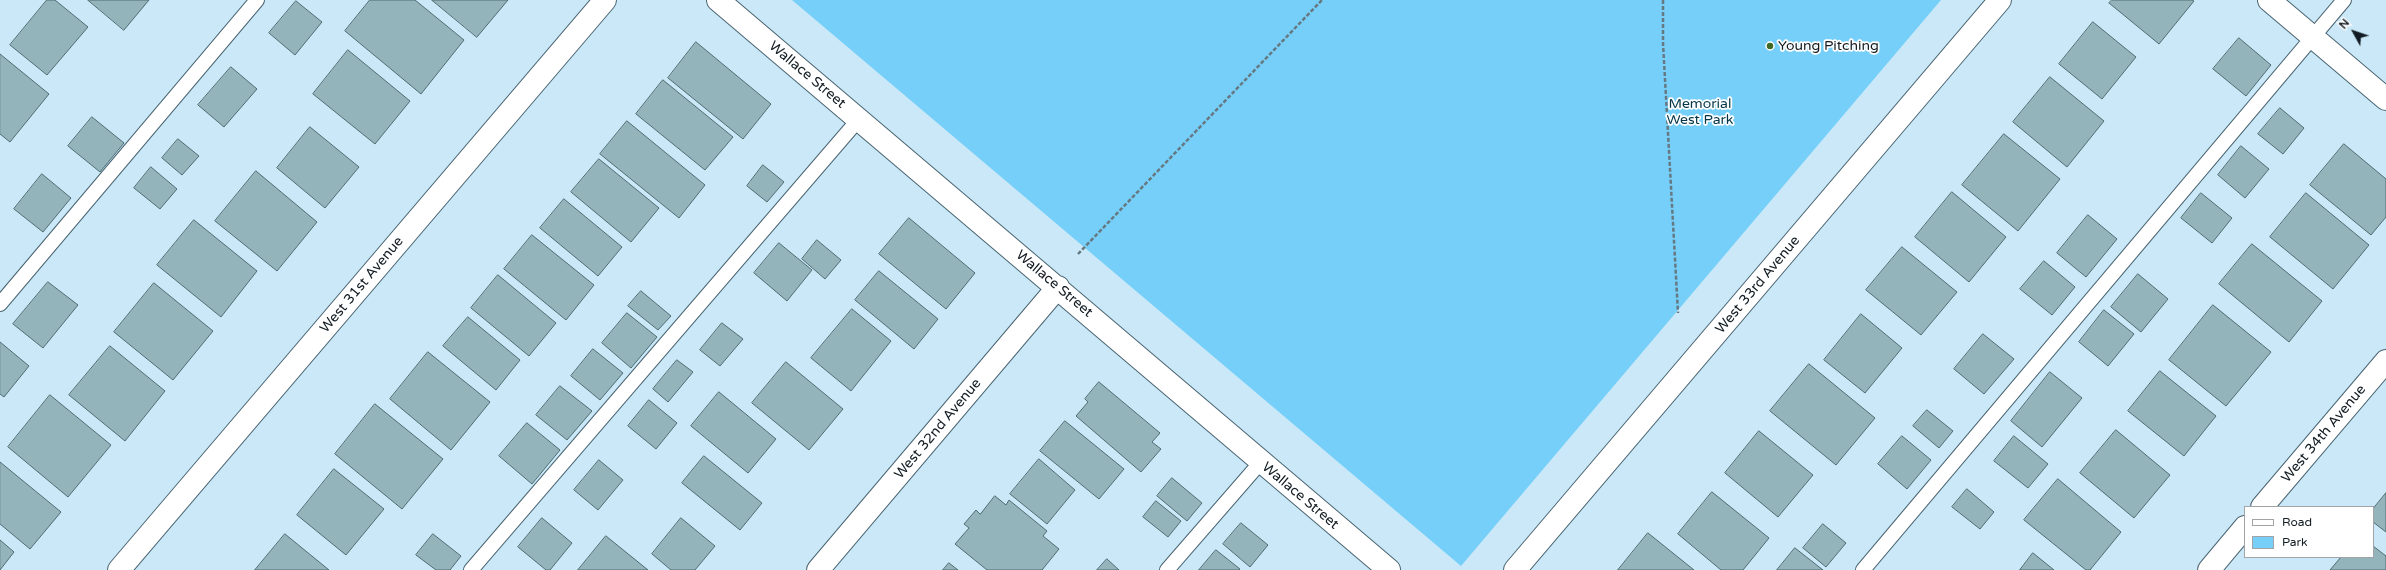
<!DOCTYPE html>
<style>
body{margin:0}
#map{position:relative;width:2386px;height:570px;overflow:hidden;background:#cae8f7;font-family:"Varela Round",sans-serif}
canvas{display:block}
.legend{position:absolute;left:2244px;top:506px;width:130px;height:52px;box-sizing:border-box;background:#fff;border:1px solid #a0a4a7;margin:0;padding:5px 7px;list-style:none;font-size:12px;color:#121c22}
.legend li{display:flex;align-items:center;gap:8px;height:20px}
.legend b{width:20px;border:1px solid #a0a4a7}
.north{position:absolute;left:2334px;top:12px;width:40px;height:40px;-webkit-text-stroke:3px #fff;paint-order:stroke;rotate:310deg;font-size:11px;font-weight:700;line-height:16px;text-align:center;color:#121c22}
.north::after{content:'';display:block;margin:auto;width:14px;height:18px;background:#121c22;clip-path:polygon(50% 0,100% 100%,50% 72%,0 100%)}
</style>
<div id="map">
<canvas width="2386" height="570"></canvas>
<ul class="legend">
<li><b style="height:5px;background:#fff"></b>Road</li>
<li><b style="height:11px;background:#75cff9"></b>Park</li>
</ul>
<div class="north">N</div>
</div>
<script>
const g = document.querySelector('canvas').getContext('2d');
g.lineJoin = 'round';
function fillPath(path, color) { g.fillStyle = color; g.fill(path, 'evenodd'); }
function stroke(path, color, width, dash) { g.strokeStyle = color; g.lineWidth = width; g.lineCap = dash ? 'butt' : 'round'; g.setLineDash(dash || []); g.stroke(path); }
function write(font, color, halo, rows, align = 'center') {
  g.font = font + ' "Varela Round",sans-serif'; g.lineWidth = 3.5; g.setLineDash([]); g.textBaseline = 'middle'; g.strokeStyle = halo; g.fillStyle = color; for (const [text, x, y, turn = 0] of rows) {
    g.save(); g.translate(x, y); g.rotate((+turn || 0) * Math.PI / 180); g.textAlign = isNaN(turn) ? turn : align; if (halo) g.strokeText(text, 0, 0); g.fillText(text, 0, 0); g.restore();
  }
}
fillPath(new Path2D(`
 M792 0H1941L1461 566Z`), '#75cff9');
const building = new Path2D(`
 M47 0H55L88 27 47 75 10 45Z
 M88 0H149L124 30Z
 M370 0H415L464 40 421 94 345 31Z
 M432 0H508L477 37Z
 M2112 0H2192L2194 1 2159 44 2109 3Z
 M296 1 322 22 295 55 269 33Z
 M2093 22 2136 57 2102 99 2059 64Z
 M2239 38 2271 65 2246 96 2213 69Z
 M696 42 771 104 743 139 668 78Z
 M348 50 410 101 375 144 313 94Z
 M0 54 49 94 10 142 0 134Z
 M231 67 257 89 224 127 198 105Z
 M2050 77 2104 121 2067 167 2013 122Z
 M663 80 733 137 705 170 636 114Z
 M2280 108 2304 128 2283 154 2258 134Z
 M92 117 124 143 100 172 68 146Z
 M627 121 705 185 679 218 600 154Z
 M310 127 359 167 325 208 277 168Z
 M2004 134 2060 179 2018 231 1962 185Z
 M178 139 199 156 182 175 162 158Z
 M2344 144 2386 179V217L2371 235 2310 185Z
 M2241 146 2269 169 2245 198 2218 175Z
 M599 159 659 208 631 242 571 192Z
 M763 165 784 182 767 202 747 186Z
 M151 167 177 189 160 209 134 188Z
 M256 171 317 222 277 271 215 221Z
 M42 174 71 198 43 232 14 209Z
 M1952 192 2006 237 1969 282 1915 237Z
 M2201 193 2232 218 2212 243 2181 218Z
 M2306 193 2369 245 2333 289 2270 237Z
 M564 199 622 247 598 276 540 228Z
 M2088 215 2117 239 2086 277 2057 253Z
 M909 218 975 273 946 309 879 254Z
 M194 220 257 271 221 317 157 265Z
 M532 235 594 285 566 320 504 269Z
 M817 240 841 260 825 279 802 259Z
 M779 243 812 270 787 301 754 273Z
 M2252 244 2322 301 2289 342 2219 284Z
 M1902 247 1957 292 1921 335 1866 290Z
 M2044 261 2075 287 2052 315 2020 289Z
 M879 271 938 319 914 349 855 300Z
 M2138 274 2168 299 2141 332 2111 307Z
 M498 275 556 323 529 356 471 308Z
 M48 282 78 305 43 348 13 324Z
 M154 283 213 331 173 380 114 332Z
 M641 291 671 316 658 330 628 306Z
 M2213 305 2271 352 2226 406 2169 360Z
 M852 309 891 341 851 391 811 358Z
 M2104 310 2134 334 2108 366 2079 342Z
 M627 313 657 337 631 368 602 343Z
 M1861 314 1902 348 1865 393 1824 360Z
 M468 317 520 360 496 390 443 346Z
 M722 323 743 339 720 366 700 350Z
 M1983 334 2014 359 1984 394 1954 369Z
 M0 342 29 366 4 397 0 394Z
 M110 346 165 391 125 441 69 395Z
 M593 349 623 373 600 400 571 376Z
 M428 352 490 402 451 450 390 399Z
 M677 360 693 372 668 402 653 389Z
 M786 362 843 409 809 450 752 403Z
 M1809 364 1875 418 1836 465 1770 411Z
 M2160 371 2216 416 2184 456 2128 411Z
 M2050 372 2082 398 2042 447 2011 421Z
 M1099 382 1160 433 1152 442 1161 449 1141 472 1076 416 1088 402 1085 399Z
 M560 386 592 411 567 440 536 415Z
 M719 392 776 439 748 473 691 426Z
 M50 395 111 445 68 497 8 447Z
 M649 400 677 423 656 449 628 426Z
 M375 404 443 459 402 509 335 454Z
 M1927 410 1953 431 1939 448 1913 426Z
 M1065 421 1124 469 1099 499 1040 451Z
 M527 423 560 450 532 484 499 456Z
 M2116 430 2170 475 2134 518 2080 473Z
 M1759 431 1813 475 1778 517 1725 473Z
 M1902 436 1931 460 1907 489 1878 464Z
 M2014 436 2048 464 2028 488 1994 461Z
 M704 456 762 503 740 530 682 483Z
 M1039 459 1075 490 1047 524 1010 494Z
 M599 460 623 480 598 510 574 490Z
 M0 462 61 512 30 549 0 524Z
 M334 469 384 509 346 555 297 515Z
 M1172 478 1202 503 1187 521 1157 496Z
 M2058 479 2121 532 2090 570H2086L2024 520Z
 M1967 489 1994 512 1980 529 1952 507Z
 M1712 492 1769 538 1743 570H1721L1678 534Z
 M2386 493V532L2373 522V509Z
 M995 496 1006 505 1009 500 1047 531 1043 536 1059 549 1042 570H987L955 544 969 528 964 524 976 510 980 514Z
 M1156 501 1181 521 1168 537 1143 517Z
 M542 518 572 543 550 570H546L518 547Z
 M681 518 715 546 695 570H671L652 554Z
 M1241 523 1268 545 1250 567 1223 544Z
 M1823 524 1846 543 1826 567 1803 548Z
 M1648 533 1694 570H1618Z
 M285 534 329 570H255Z
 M433 534 461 556 450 570H436L416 555Z
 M606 536 648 570H578Z
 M0 540 14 552 0 570Z
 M2373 546 2386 556V570H2330L2341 557H2373Z
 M1795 548 1823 570H1777Z
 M1216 550 1240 569 1239 570H1199Z
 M2033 553 2054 570H2020Z
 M1107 559 1119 570H1097Z
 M949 563 958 570H943Z`);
fillPath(building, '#93b4bb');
stroke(building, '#4e6d73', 1);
const lane = new Path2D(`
 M0 304 257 0
 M471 570 859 119
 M1167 570 1260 463
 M1863 570 2344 0`);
const street = new Path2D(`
 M718 0 1389 570
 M2269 0 2386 99
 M2262 507 2386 361
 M119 570 605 0
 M818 570 1058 287
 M1515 570 2000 0
 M2209 570 2245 527`);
stroke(lane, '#4a6471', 16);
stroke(street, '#4a6471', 24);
stroke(new Path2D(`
 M1663 0V43L1678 313
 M1078 254 1322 0`), '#667983', 2.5, [4, 2]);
stroke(lane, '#fff', 14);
stroke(street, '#fff', 22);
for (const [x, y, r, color] of [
 [1770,46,4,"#3f6927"]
]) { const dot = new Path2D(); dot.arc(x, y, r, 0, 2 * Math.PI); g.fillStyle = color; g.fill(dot); stroke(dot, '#fff', 1.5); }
write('14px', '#121c22', '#fff', [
 ["Young Pitching",1778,46]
], 'left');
write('14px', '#121c22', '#fff', [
 ["Wallace Street",807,75,40],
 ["Wallace Street",1054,284,40],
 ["West 31st Avenue",362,285,-50],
 ["West 33rd Avenue",1758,285,-50],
 ["West 32nd Avenue",938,429,-50],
 ["West 34th Avenue",2324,434,-50],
 ["Wallace Street",1300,496,40]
]);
write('14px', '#053648', '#fff', [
 ["Memorial",1700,104],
 ["West Park",1700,120]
]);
</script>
